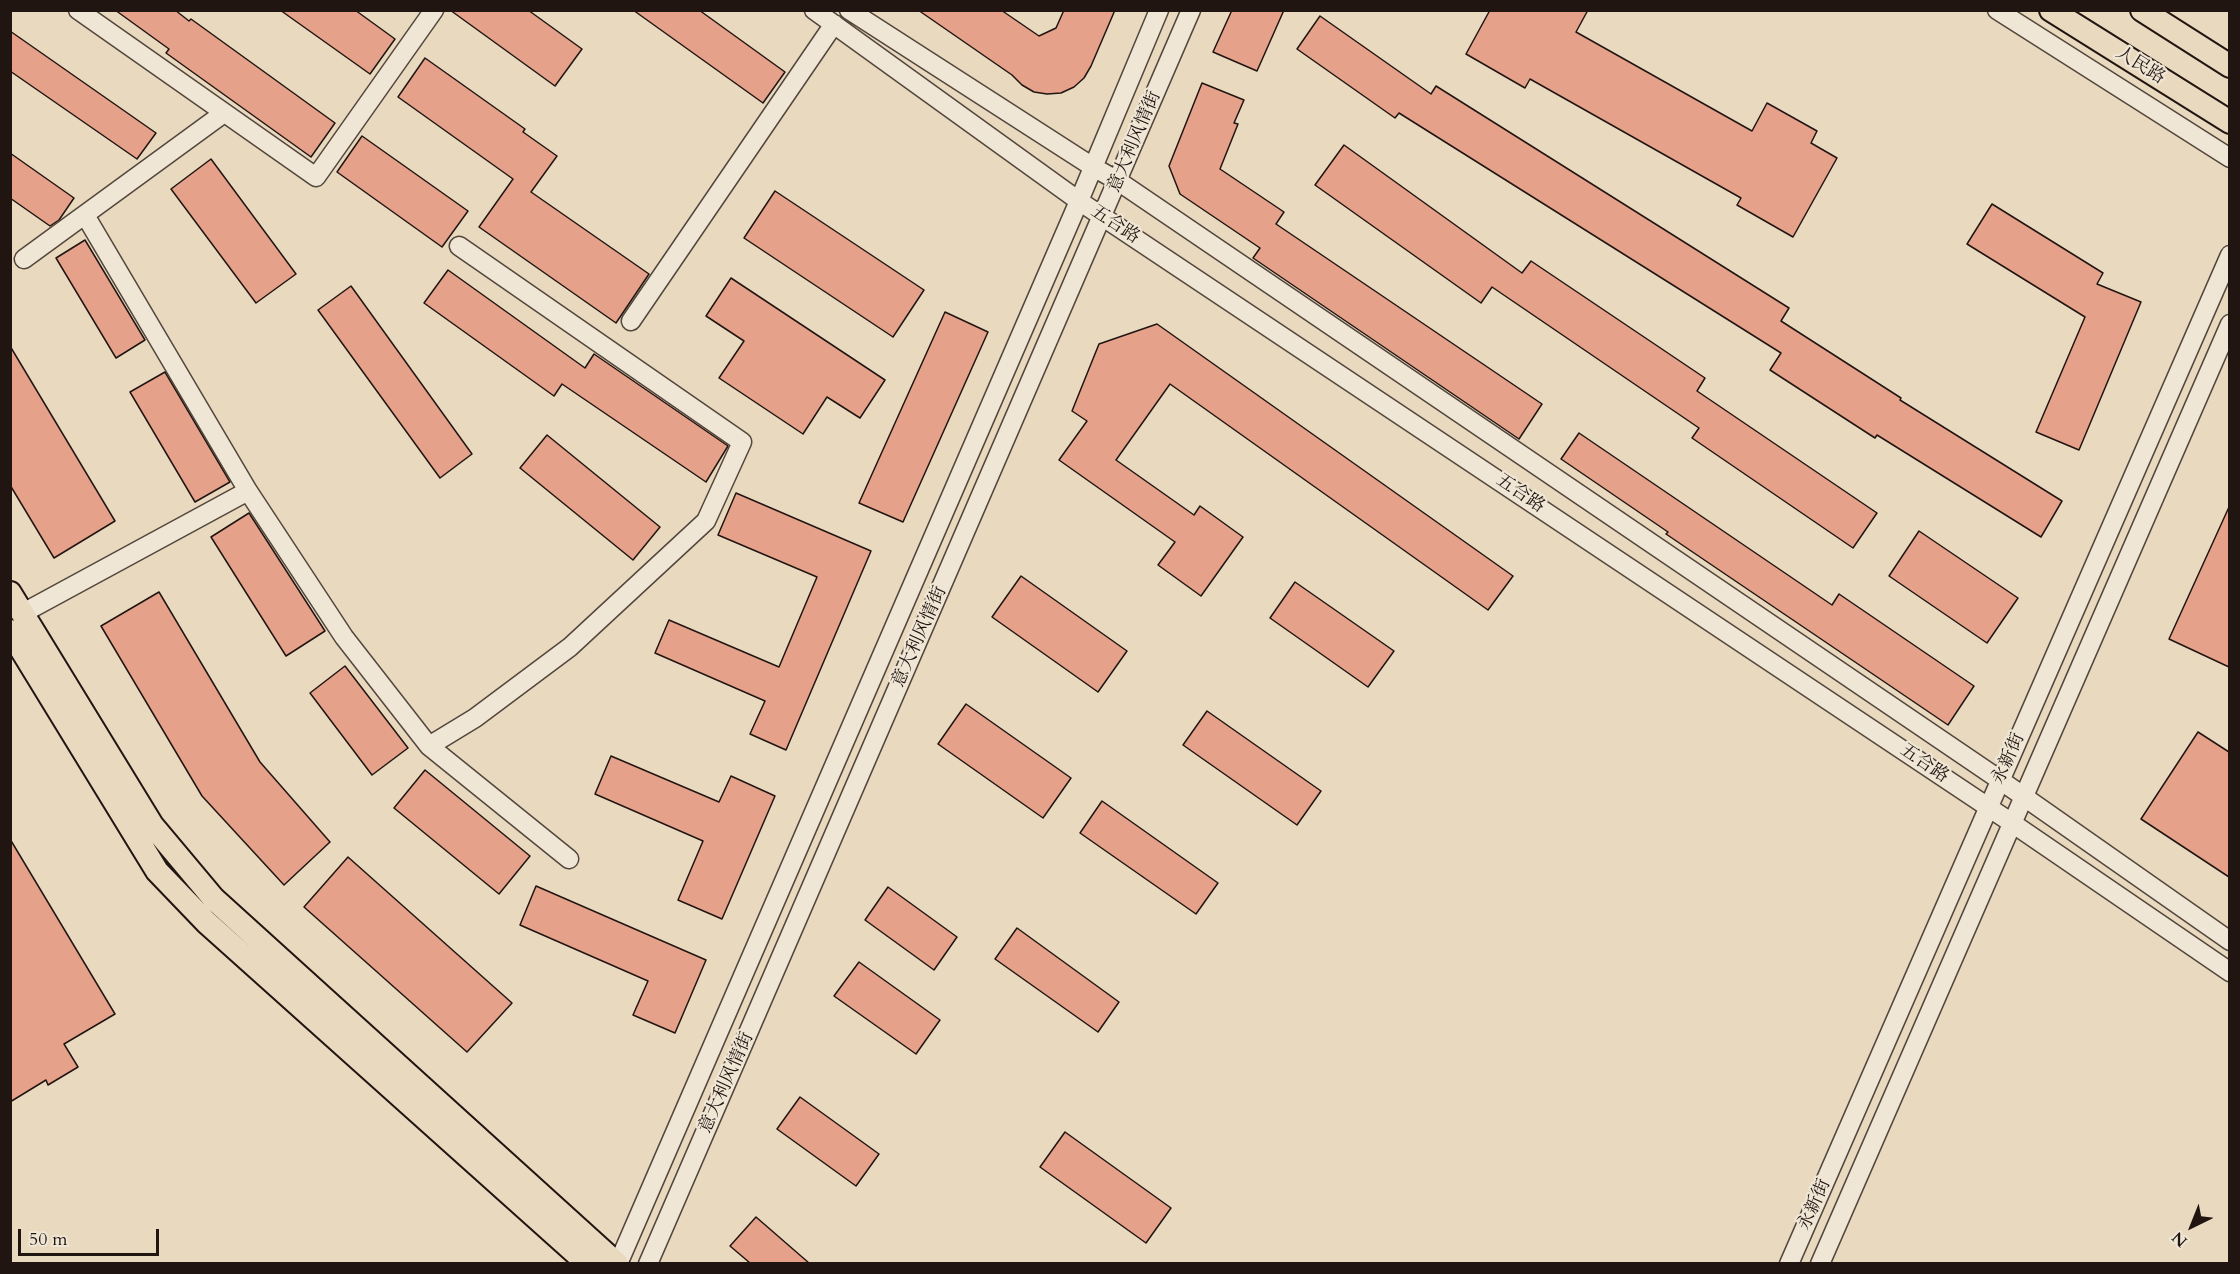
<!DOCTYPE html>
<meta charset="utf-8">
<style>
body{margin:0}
#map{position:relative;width:2240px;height:1274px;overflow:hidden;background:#e8d9bf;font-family:Cardo,serif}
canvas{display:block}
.frame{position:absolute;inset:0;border:12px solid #211511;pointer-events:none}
.north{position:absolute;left:2162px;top:1196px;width:60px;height:60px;-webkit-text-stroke:4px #f0e6d5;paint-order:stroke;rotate:223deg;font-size:16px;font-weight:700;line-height:24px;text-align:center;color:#211511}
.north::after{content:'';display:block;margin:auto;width:21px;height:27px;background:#211511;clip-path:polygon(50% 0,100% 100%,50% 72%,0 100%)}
.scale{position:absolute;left:18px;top:1229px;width:141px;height:27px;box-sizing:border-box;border:3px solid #211511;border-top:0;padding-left:8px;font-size:18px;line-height:21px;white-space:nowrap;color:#211511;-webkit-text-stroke:4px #f0e6d5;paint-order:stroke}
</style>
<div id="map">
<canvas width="2240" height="1274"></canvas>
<div class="frame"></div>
<div class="north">N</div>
<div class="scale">50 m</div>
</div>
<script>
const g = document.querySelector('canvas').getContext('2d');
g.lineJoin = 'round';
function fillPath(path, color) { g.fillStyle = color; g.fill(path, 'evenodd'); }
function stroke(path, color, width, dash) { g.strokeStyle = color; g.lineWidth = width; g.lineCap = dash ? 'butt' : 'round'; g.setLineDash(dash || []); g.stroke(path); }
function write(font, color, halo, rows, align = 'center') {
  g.font = font + ' Cardo,"Noto Serif SC",serif'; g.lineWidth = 4.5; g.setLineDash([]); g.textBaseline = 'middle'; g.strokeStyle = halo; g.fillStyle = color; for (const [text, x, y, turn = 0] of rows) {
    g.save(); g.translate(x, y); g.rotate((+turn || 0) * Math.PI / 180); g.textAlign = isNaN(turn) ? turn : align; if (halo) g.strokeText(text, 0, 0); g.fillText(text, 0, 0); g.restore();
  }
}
const building = new Path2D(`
 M115 10H175L189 21 191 19 335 123 311 157 166 53 169 49Z
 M280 10H355L395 39 370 74Z
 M450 10H528L582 49 555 86Z
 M633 10H699L785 72 763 103Z
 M918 10H1001L1039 36 1056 28 1064 10H1115L1091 66 1084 78 1074 87 1061 93 1047 94 1034 92 1022 85 1012 75Z
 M1232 10H1284L1257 71 1213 52Z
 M1490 10H1588L1576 32 1752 131 1767 103 1817 131 1811 143 1837 158 1793 237 1737 205 1741 198 1530 79 1525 88 1466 54Z
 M1320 16 1431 94 1436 86 1789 308 1781 321 1901 398 1900 400 2062 501 2041 537 1877 435 1875 438 1770 370 1781 353 1399 113 1395 118 1297 49Z
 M10 31 156 133 137 159 10 71Z
 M425 58 525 129 523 132 557 156 531 192 649 274 616 323 479 227 513 179 398 97Z
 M1202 83 1244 100 1234 123 1238 124 1220 169 1284 212 1276 224 1542 404 1519 439 1253 258 1260 248 1180 194 1169 166Z
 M362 136 468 211 442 247 337 172Z
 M1344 145 1522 273 1531 261 1705 378 1697 391 1877 513 1853 548 1692 438 1699 428 1492 287 1481 303 1315 185Z
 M10 153 74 198 59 220 50 226 10 198Z
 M211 159 296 274 256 303 171 189Z
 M775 191 924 290 893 337 744 238Z
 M1992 204 2103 273 2097 284 2141 302 2079 450 2036 432 2085 317 1967 244Z
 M85 240 145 340 116 358 56 258Z
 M448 270 585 368 594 354 728 446 706 482 562 384 554 396 424 303Z
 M731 278 885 380 860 418 827 397 803 434 719 378 744 341 706 316Z
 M351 286 472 454 440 478 318 310Z
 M945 312 988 332 903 522 859 503Z
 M1157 324 1513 576 1488 610 1170 384 1116 460 1194 515 1200 506 1243 537 1201 596 1158 565 1175 542 1059 460 1087 421 1072 411 1099 344Z
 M10 346 115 521 54 558 10 485Z
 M165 372 230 482 195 502 130 392Z
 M1579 433 1832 605 1839 594 1974 686 1948 725 1666 534 1668 532 1561 459Z
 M547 435 660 527 633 560 520 468Z
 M736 493 871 551 786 750 750 734 765 701 655 653 669 620 779 667 817 577 718 535Z
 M2229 507V667L2169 639Z
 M249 513 325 631 286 656 211 537Z
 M1919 531 2018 598 1987 643 1889 576Z
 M1021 576 1127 651 1098 692 992 617Z
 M1295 582 1394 651 1368 687 1270 618Z
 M159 592 260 762 330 842 284 885 202 796 101 626Z
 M345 666 408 748 372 775 310 693Z
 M966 704 1071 778 1043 818 938 744Z
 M1207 711 1321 791 1297 825 1183 745Z
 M2198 732 2229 752V877L2141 819Z
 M611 756 719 802 731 776 775 796 722 919 678 900 703 841 595 794Z
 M425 770 530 856 499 894 394 808Z
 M1102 801 1218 883 1196 914 1080 833Z
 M10 839 115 1014 64 1044 78 1067 48 1085 46 1080 10 1102Z
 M348 857 512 1003 467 1052 304 907Z
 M536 886 706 960 675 1033 633 1015 648 981 520 925Z
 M888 887 957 937 934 970 865 920Z
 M1017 928 1119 1002 1098 1032 995 959Z
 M859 962 940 1020 916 1054 834 996Z
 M800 1097 879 1154 856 1186 777 1129Z
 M1065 1132 1171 1208 1146 1243 1040 1167Z
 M756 1217 809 1263H750L730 1246Z`);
fillPath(building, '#e5a18a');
stroke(building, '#211511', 1.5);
const minor = new Path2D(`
 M78 10 316 177 434 10
 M814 10 1079 201 2012 823 2230 972
 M849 10 1093 167 1118 181 2000 780 2230 941
 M1997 10 2230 158
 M85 215 248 491 344 637 429 746 569 859
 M24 259 224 113
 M631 321 834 24
 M23 613 248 491
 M429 746 475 718 570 647 706 521 742 442 459 246
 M618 1264 1079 201 1159 10
 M648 1264 1191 10
 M1789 1264 2230 255
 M1820 1264 2230 324`);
const major = new Path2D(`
 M2051 10 2230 122
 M2142 10 2230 66
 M10 593 152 825 214 899 617 1264
 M10 631 157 871 206 922 588 1264`);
stroke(minor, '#53463c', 21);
stroke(major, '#211511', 26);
stroke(minor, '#f0e6d5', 18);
stroke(major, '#e8d9bf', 22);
write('18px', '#211511', '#f0e6d5', [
 ["人民路",2140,66,32],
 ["意大利风情街",1135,142,-67],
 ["五合路",1115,225,33],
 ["五合路",1520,494,34],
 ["意大利风情街",920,637,-66],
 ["永新街",2009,759,-66],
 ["五合路",1924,764,34],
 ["意大利风情街",727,1083,-66],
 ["永新街",1815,1205,-66]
]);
</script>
